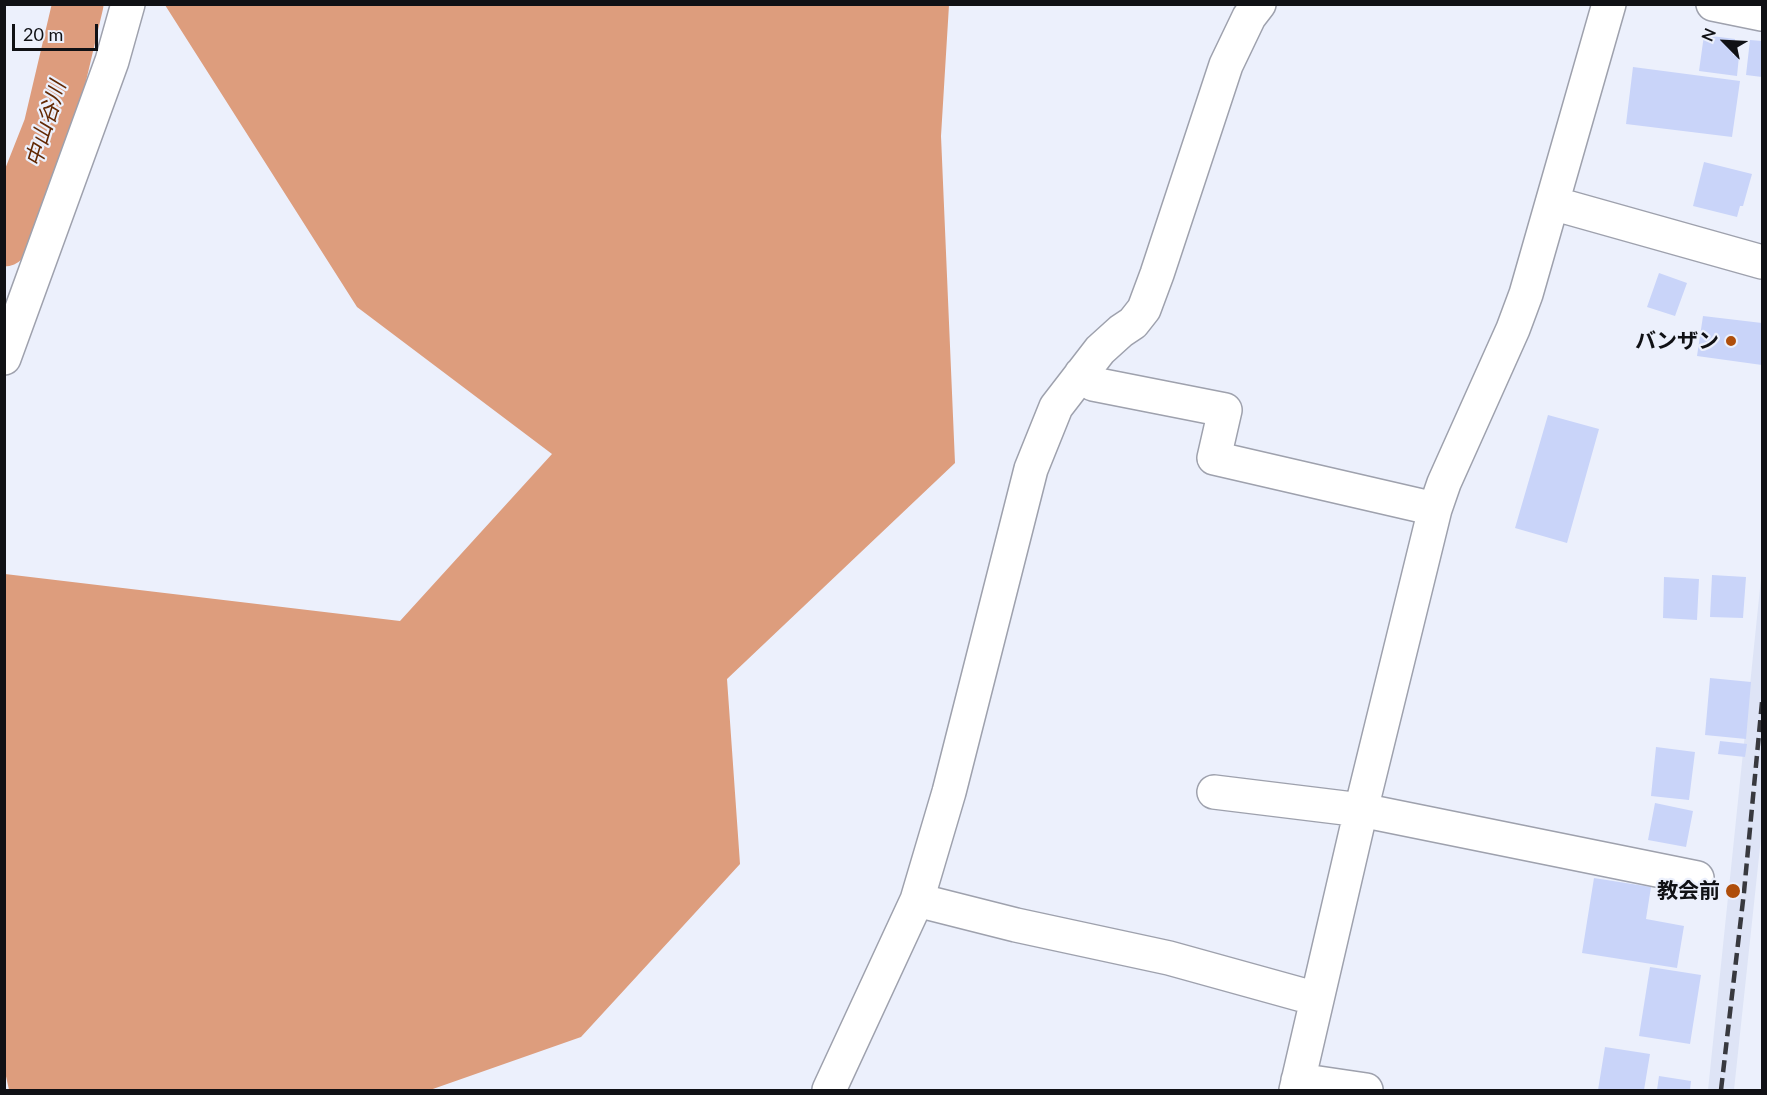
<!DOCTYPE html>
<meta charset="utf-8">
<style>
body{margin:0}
#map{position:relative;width:1767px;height:1095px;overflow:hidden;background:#ecf0fc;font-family:Lato,sans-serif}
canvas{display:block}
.frame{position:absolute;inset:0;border:6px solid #101115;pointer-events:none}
.north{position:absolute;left:1695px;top:12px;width:60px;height:60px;-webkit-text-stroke:4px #ecf0fc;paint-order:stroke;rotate:294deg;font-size:16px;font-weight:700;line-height:24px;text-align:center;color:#101115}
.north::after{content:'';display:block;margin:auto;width:21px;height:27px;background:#101115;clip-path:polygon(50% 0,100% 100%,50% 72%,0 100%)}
.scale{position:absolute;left:12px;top:24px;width:86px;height:27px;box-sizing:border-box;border:3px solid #101115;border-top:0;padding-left:8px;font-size:18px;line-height:21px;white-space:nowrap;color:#101115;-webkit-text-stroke:4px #ecf0fc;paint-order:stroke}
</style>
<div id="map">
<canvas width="1767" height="1095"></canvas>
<div class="frame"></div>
<div class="north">N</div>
<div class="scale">20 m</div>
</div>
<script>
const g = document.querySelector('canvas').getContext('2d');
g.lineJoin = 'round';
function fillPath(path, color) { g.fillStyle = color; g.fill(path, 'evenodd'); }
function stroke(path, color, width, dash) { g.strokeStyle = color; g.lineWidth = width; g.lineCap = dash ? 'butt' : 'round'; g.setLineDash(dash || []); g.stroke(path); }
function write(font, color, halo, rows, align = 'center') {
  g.font = font + ' Lato,"Noto Sans JP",sans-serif'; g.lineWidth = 4.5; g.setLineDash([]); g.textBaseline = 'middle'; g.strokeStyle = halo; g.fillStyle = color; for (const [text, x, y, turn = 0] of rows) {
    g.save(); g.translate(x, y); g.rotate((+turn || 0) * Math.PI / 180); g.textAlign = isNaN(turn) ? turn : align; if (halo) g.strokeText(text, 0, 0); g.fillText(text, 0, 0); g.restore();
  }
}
fillPath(new Path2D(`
 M1762 569V829L1734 1090H1708Z`), '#dee4f6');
fillPath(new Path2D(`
 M165 5H949L941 136 955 463 727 679 740 864 581 1037 430 1090H9L4 1067 5 574 400 621 552 454 357 307Z`), '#dd9d7d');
stroke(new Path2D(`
 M4 241 49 127 78 4`), '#dd9c7d', 51);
fillPath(new Path2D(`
 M1704 35 1735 39 1733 55 1739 56 1737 76 1699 71Z
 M1750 40 1762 41V77L1746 75Z
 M1633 67 1740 81 1732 137 1626 124Z
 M1704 162 1752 174 1743 206H1740L1737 217 1693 206Z
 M1659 273 1687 283 1675 316 1647 307Z
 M1703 316 1762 323V365L1697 356Z
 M1548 415 1599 429 1567 543 1515 528Z
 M1712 575 1746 577 1743 618 1710 617Z
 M1664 577 1699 579 1697 620 1663 618Z
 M1710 678 1751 682 1746 739 1705 735Z
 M1720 741 1747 744 1745 757 1718 754Z
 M1656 747 1695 752 1689 800 1651 796Z
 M1655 803 1693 811 1686 847 1648 840Z
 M1594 878 1651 887 1646 919 1684 926 1677 968 1582 953Z
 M1650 967 1701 975 1690 1044 1639 1036Z
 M1605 1047 1650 1054 1644 1090H1598Z
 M1659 1076 1691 1081 1690 1090H1657Z`), '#c9d4f9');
const minor = new Path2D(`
 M1713 4 1762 14
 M1552 203 1762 262
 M4 358 112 61 128 4
 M1081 374 1093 384 1225 410 1214 458 1435 509
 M1214 792 1361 810 1697 878
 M917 900 1016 925 1169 958 1317 999
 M1298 1080 1366 1090
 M829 1090 917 900 949 792 1031 469 1056 407 1100 350 1121 331 1133 323 1144 309 1157 274 1226 65 1249 17 1259 4
 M1296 1090 1361 810 1435 509 1444 483 1513 329 1526 294 1609 4`);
stroke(minor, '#9ea1ad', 36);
stroke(minor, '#fff', 33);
stroke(new Path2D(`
 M1721 1090 1744 892 1762 702`), '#38393f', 4.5, [12, 6]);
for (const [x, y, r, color] of [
 [1731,341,6,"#af4e0b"],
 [1733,891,8,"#af4e0b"]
]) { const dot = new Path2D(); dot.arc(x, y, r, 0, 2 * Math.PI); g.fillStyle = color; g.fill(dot); stroke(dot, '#ecf0fc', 2); }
write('bold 21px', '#101115', '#ecf0fc', [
 ["バンザン",1719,341],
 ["教会前",1720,891]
], 'right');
write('italic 22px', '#622803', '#ecf0fc', [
 ["中山谷川",46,124,-73]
]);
</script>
